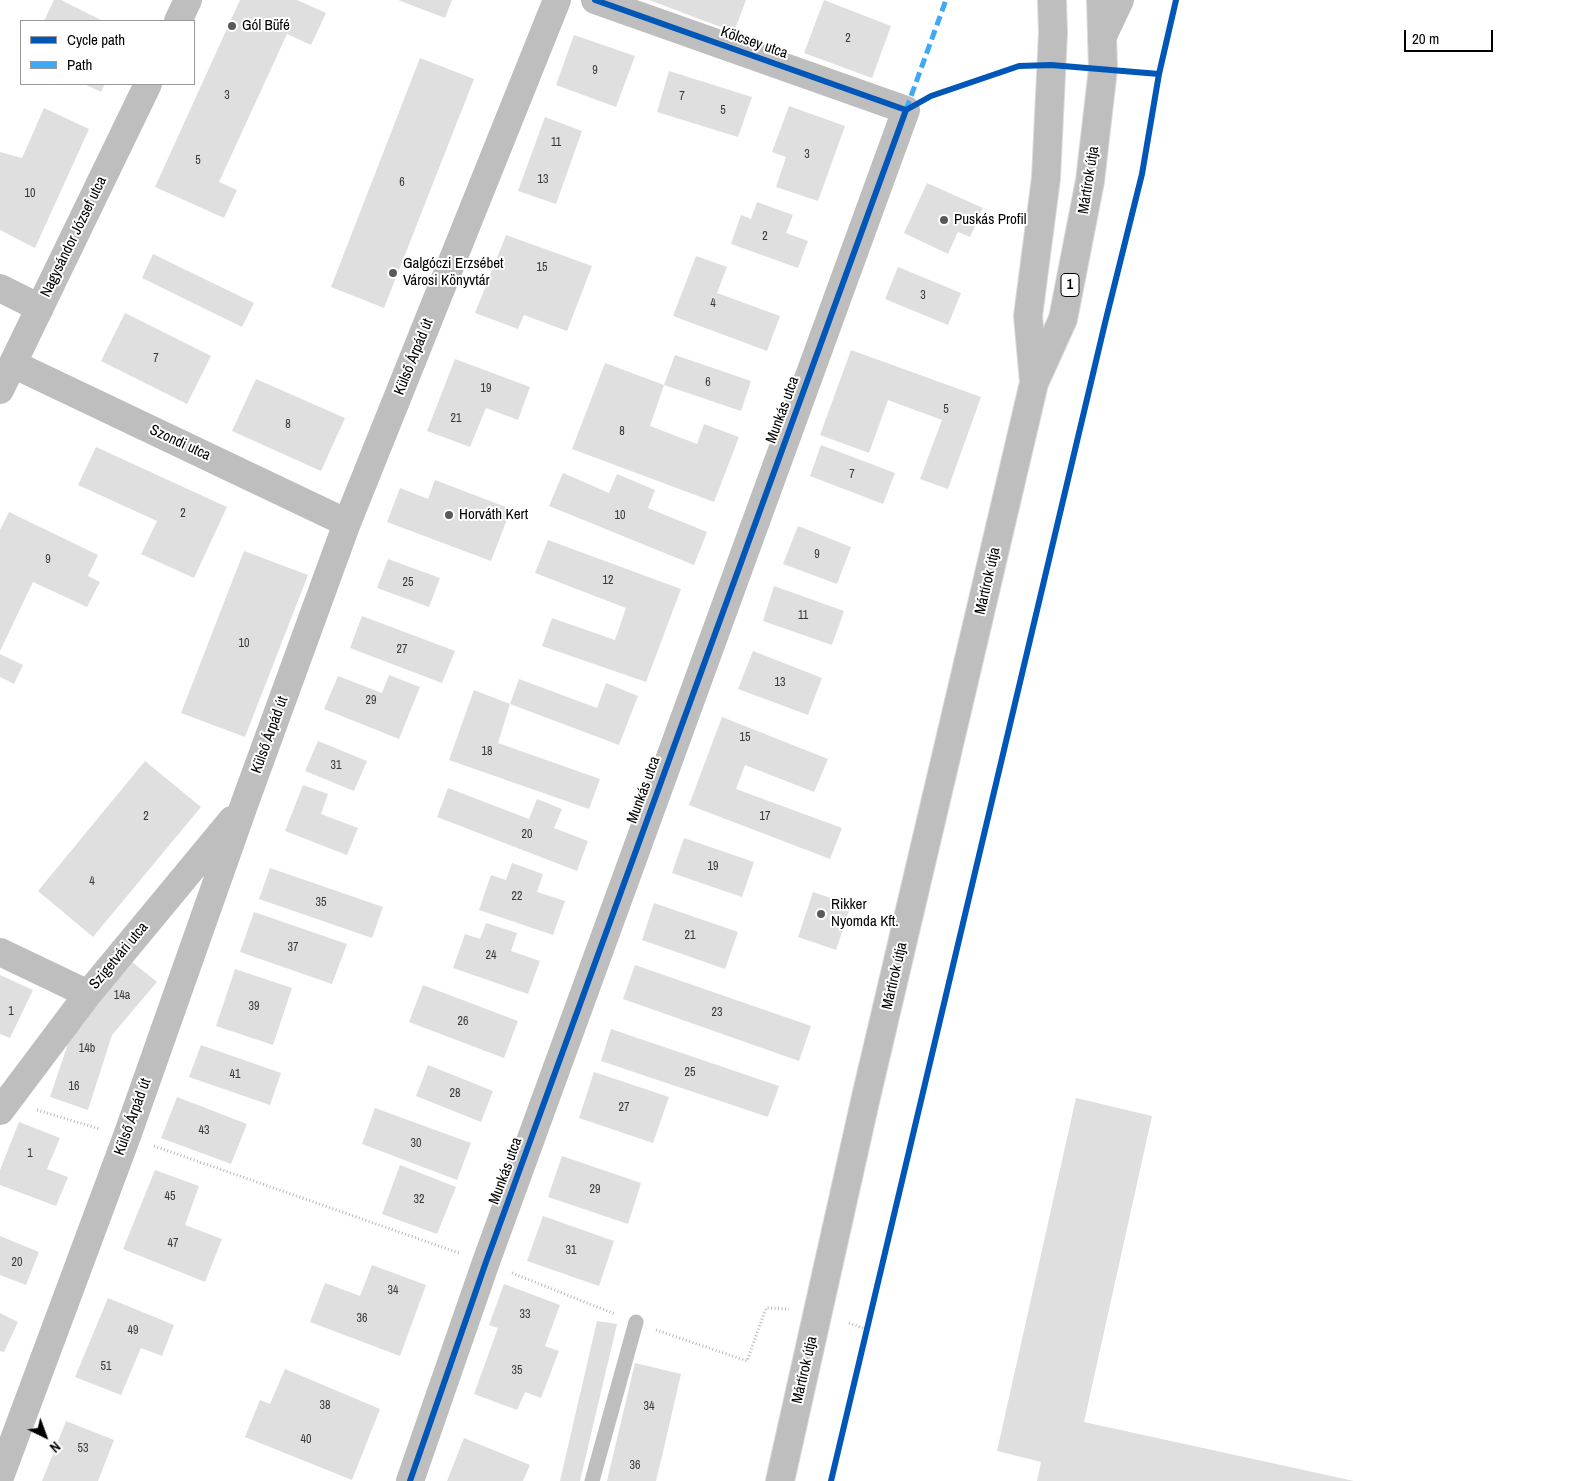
<!DOCTYPE html>
<meta charset="utf-8">
<style>
body{margin:0}
#map{position:relative;width:1586px;height:1481px;overflow:hidden;background:#fff;font-family:"Archivo Narrow",sans-serif}
canvas{display:block}
.legend{position:absolute;left:20px;top:20px;width:175px;height:65px;box-sizing:border-box;background:#fff;border:1px solid #999;margin:0;padding:6px 9px;list-style:none;font-size:15px;color:#000}
.legend li{display:flex;align-items:center;gap:10px;height:25px}
.legend b{width:25px;border:1px solid #999}
.north{position:absolute;left:20px;top:1411px;width:50px;height:50px;-webkit-text-stroke:4px #fff;paint-order:stroke;rotate:138deg;font-size:14px;font-weight:700;line-height:20px;text-align:center;color:#000}
.north::after{content:'';display:block;margin:auto;width:18px;height:22px;background:#000;clip-path:polygon(50% 0,100% 100%,50% 72%,0 100%)}
.scale{position:absolute;left:1404px;top:30px;width:89px;height:22px;box-sizing:border-box;border:2px solid #000;border-top:0;padding-left:6px;font-size:15px;line-height:18px;white-space:nowrap;color:#000;-webkit-text-stroke:4px #fff;paint-order:stroke}
</style>
<div id="map">
<canvas width="1586" height="1481"></canvas>
<ul class="legend">
<li><b style="height:6px;background:#0057b8"></b>Cycle path</li>
<li><b style="height:6px;background:#3fa9f5"></b>Path</li>
</ul>
<div class="north">N</div>
<div class="scale">20 m</div>
</div>
<script>
const g = document.querySelector('canvas').getContext('2d');
g.lineJoin = 'round';
function fillPath(path, color) { g.fillStyle = color; g.fill(path, 'evenodd'); }
function stroke(path, color, width, dash) { g.strokeStyle = color; g.lineWidth = width; g.lineCap = dash ? 'butt' : 'round'; g.setLineDash(dash || []); g.stroke(path); }
function write(font, color, halo, rows, align = 'center') {
  g.font = font + ' "Archivo Narrow",sans-serif'; g.lineWidth = 4; g.setLineDash([]); g.textBaseline = 'middle'; g.strokeStyle = halo; g.fillStyle = color; for (const [text, x, y, turn = 0] of rows) {
    g.save(); g.translate(x, y); g.rotate((+turn || 0) * Math.PI / 180); g.textAlign = isNaN(turn) ? turn : align; if (halo) g.strokeText(text, 0, 0); g.fillText(text, 0, 0); g.restore();
  }
}
fillPath(new Path2D(`
 M54 0H61L103 21H44Z
 M240 0H297L326 13 311 45 287 34 219 182 237 190 224 218 155 187Z
 M398 0H452L445 18Z
 M649 0H746L734 32Z
 M824 0 891 26 872 78 804 53Z
 M574 35 635 56 616 107 556 85Z
 M420 58 474 79 384 308 331 287Z
 M669 71 752 97 738 137 657 112Z
 M84 84H105L101 92Z
 M789 106 845 126 818 201 776 187 786 157 772 152Z
 M44 108 89 129 35 248 0 230V152L22 158Z
 M545 117 582 131 556 204 518 191Z
 M927 183 983 208 970 237 958 232 948 254 904 233Z
 M757 202 793 215 786 233 808 241 798 268 731 244 741 215 751 219Z
 M506 235 592 266 567 331 524 315 518 329 475 313Z
 M153 254 254 303 242 327 142 278Z
 M696 256 727 267 717 293 780 316 767 351 673 316Z
 M898 267 961 293 948 325 885 299Z
 M125 313 211 356 187 404 101 361Z
 M851 350 981 397 948 489 920 479 942 420 888 400 869 453 820 435Z
 M675 355 751 381 741 411 664 385Z
 M455 359 530 387 518 420 486 408 470 447 427 431Z
 M605 363 664 385 650 426 697 444 704 424 739 437 714 502 572 449Z
 M256 379 345 418 321 471 232 431Z
 M821 445 895 473 883 504 810 476Z
 M96 447 227 507 194 578 141 554 157 521 78 485Z
 M563 473 609 493 617 474 655 490 648 508 707 532 694 565 549 506Z
 M435 480 511 509 491 561 387 522 400 488 428 499Z
 M9 512 98 555 88 576 100 582 87 607 33 582 0 651V530Z
 M798 526 851 547 837 584 783 564Z
 M548 540 681 589 646 682 542 646 552 618 615 640 626 608 535 573Z
 M244 551 308 575 245 737 181 713Z
 M388 559 440 578 429 607 377 588Z
 M774 586 844 611 832 645 763 621Z
 M362 616 455 651 442 683 350 648Z
 M753 651 822 678 808 715 738 689Z
 M0 654 23 665 14 684 0 677Z
 M389 675 420 687 399 739 324 709 338 676 382 693Z
 M519 679 597 708 606 683 638 696 619 745 510 704Z
 M474 690 510 704 498 743 600 779 589 809 449 760Z
 M722 717 828 759 814 792 745 765 736 789 842 828 830 859 689 805Z
 M318 741 367 761 354 791 305 771Z
 M145 761 201 807 93 937 38 891Z
 M303 785 328 794 321 814 358 828 347 855 285 831Z
 M448 788 529 819 537 799 562 809 554 828 588 841 577 871 437 817Z
 M684 838 754 862 742 897 672 873Z
 M512 863 543 874 537 892 565 901 553 935 479 910 491 875 506 880Z
 M270 868 383 907 372 938 259 899Z
 M813 892 851 905 836 950 798 937Z
 M654 903 738 932 725 969 642 940Z
 M254 912 347 944 332 984 240 952Z
 M486 923 517 933 511 951 540 961 528 994 453 968 465 934 480 939Z
 M131 961 157 982 112 1035 88 1110 50 1097 75 1023Z
 M635 965 811 1026 799 1061 623 999Z
 M235 969 292 988 273 1045 216 1026Z
 M0 975 33 990 10 1038 0 1034Z
 M423 985 518 1021 504 1058 409 1022Z
 M611 1029 779 1086 768 1117 601 1061Z
 M201 1045 281 1073 270 1105 189 1077Z
 M428 1065 493 1091 481 1122 416 1096Z
 M594 1072 669 1097 653 1143 579 1118Z
 M177 1097 247 1124 231 1164 161 1138Z
 M1076 1098 1152 1116 1084 1422 1354 1481H1037L1041 1462 997 1451Z
 M375 1108 471 1143 457 1180 362 1144Z
 M19 1122 60 1138 47 1169 68 1177 56 1206 0 1185V1170Z
 M562 1156 641 1183 628 1224 548 1197Z
 M400 1165 456 1187 437 1234 382 1214Z
 M155 1170 199 1186 185 1225 222 1239 205 1282 123 1249Z
 M543 1216 614 1241 599 1286 527 1261Z
 M0 1236 39 1252 26 1285 0 1275Z
 M372 1265 426 1285 400 1356 310 1322 325 1283 360 1296Z
 M504 1284 560 1305 545 1346 559 1351 541 1398 525 1392 517 1410 474 1394 498 1328 489 1325Z
 M108 1298 174 1325 162 1356 141 1348 121 1395 75 1377Z
 M0 1313 18 1322 4 1352 0 1351Z
 M597 1321 617 1324 580 1481H560Z
 M635 1363 681 1374 663 1452 656 1481H607Z
 M285 1369 380 1409 352 1480 245 1437 260 1400 270 1404Z
 M66 1421 114 1440 98 1481H42Z
 M464 1438 530 1465 523 1481H447Z`), '#dfdfdf');
const primary = new Path2D(`
 M1034 382 1028 316 1046 178 1053 33 1052 0
 M780 1481 866 1097 1034 383 1063 319 1090 181 1103 69 1101 0`);
stroke(primary, '#dbdbdb', 30);
stroke(new Path2D(`
 M37 1110 100 1129
 M154 1146 459 1253
 M512 1273 615 1314
 M849 1323 866 1329
 M656 1330 747 1361 766 1308 789 1309`), '#b9b9b9', 3, [1, 2.5]);
stroke(new Path2D(`
 M592 1481 636 1322`), '#bebebe', 15);
stroke(new Path2D(`
 M178 21 188 0
 M1102 38 1120 0
 M0 288 40 308
 M13 364 347 523
 M0 390 148 84
 M0 952 88 994
 M0 1111 88 994 232 820
 M0 1477 127 1136 244 805 347 523 557 0
 M410 1481 486 1262 906 110 595 0`), '#bebebe', 28);
stroke(primary, '#bebebe', 28);
stroke(new Path2D(`
 M906 110 946 0`), '#3fa9f5', 5, [10, 5]);
stroke(new Path2D(`
 M595 0 906 110
 M906 110 931 96 1019 66 1051 65 1159 74
 M410 1481 486 1262 906 110
 M831 1481 1105 323 1142 174 1159 74 1176 0`), '#0057b8', 6);
for (const [x, y, r, color] of [
 [232,26,5,"#595959"],
 [944,220,5,"#595959"],
 [393,273,5,"#595959"],
 [449,515,5,"#595959"],
 [821,914,5,"#595959"]
]) { const dot = new Path2D(); dot.arc(x, y, r, 0, 2 * Math.PI); g.fillStyle = color; g.fill(dot); stroke(dot, '#fff', 2); }
write('12px', '#383838', null, [
 ["2",848,39],
 ["9",595,71],
 ["3",227,96],
 ["7",682,97],
 ["5",723,111],
 ["11",556,143],
 ["3",807,155],
 ["5",198,161],
 ["13",543,180],
 ["6",402,183],
 ["10",30,194],
 ["2",765,237],
 ["15",542,268],
 ["3",923,296],
 ["4",713,304],
 ["7",156,359],
 ["6",708,383],
 ["19",486,389],
 ["5",946,410],
 ["21",456,419],
 ["8",288,425],
 ["8",622,432],
 ["7",852,475],
 ["2",183,514],
 ["10",620,516],
 ["9",817,555],
 ["9",48,560],
 ["12",608,581],
 ["25",408,583],
 ["11",803,616],
 ["10",244,644],
 ["27",402,650],
 ["13",780,683],
 ["29",371,701],
 ["15",745,738],
 ["18",487,752],
 ["31",336,766],
 ["2",146,817],
 ["17",765,817],
 ["20",527,835],
 ["19",713,867],
 ["4",92,882],
 ["22",517,897],
 ["35",321,903],
 ["21",690,936],
 ["37",293,948],
 ["24",491,956],
 ["14a",122,996],
 ["39",254,1007],
 ["1",11,1012],
 ["23",717,1013],
 ["26",463,1022],
 ["14b",87,1049],
 ["25",690,1073],
 ["41",235,1075],
 ["16",74,1087],
 ["28",455,1094],
 ["27",624,1108],
 ["43",204,1131],
 ["30",416,1144],
 ["1",30,1154],
 ["29",595,1190],
 ["45",170,1197],
 ["32",419,1200],
 ["47",173,1244],
 ["31",571,1251],
 ["20",17,1263],
 ["34",393,1291],
 ["33",525,1315],
 ["36",362,1319],
 ["49",133,1331],
 ["51",106,1367],
 ["35",517,1371],
 ["38",325,1406],
 ["34",649,1407],
 ["40",306,1440],
 ["53",83,1449],
 ["36",635,1466]
]);
for (const [x, y, w] of [
 [1070,285,18]
]) { const box = new Path2D(); box.roundRect(x - w / 2, y - 11.5, w, 23, 4); g.fillStyle = '#fff'; g.fill(box); stroke(box, '#000', 1); }
write('bold 14px', '#000', null, [
 ["1",1070,285]
]);
write('15px', '#000', '#fff', [
 ["Gól Büfé",242,26],
 ["Puskás Profil",954,220],
 ["Galgóczi Erzsébet",403,264],
 ["Városi Könyvtár",403,281],
 ["Horváth Kert",459,515],
 ["Rikker",831,905],
 ["Nyomda Kft.",831,922]
], 'left');
write('15px', '#000', '#fff', [
 ["Kölcsey utca",754,43,19],
 ["Mártírok útja",1089,180,-81],
 ["Nagysándor József utca",74,237,-64],
 ["Külső Árpád út",414,357,-68],
 ["Munkás utca",783,410,-70],
 ["Szondi utca",180,443,25],
 ["Mártírok útja",988,581,-77],
 ["Külső Árpád út",270,735,-70],
 ["Munkás utca",644,790,-70],
 ["Szigetvári utca",119,956,-50],
 ["Mártírok útja",895,976,-77],
 ["Külső Árpád út",133,1117,-70],
 ["Munkás utca",506,1171,-70],
 ["Mártírok útja",805,1370,-77]
]);
</script>
